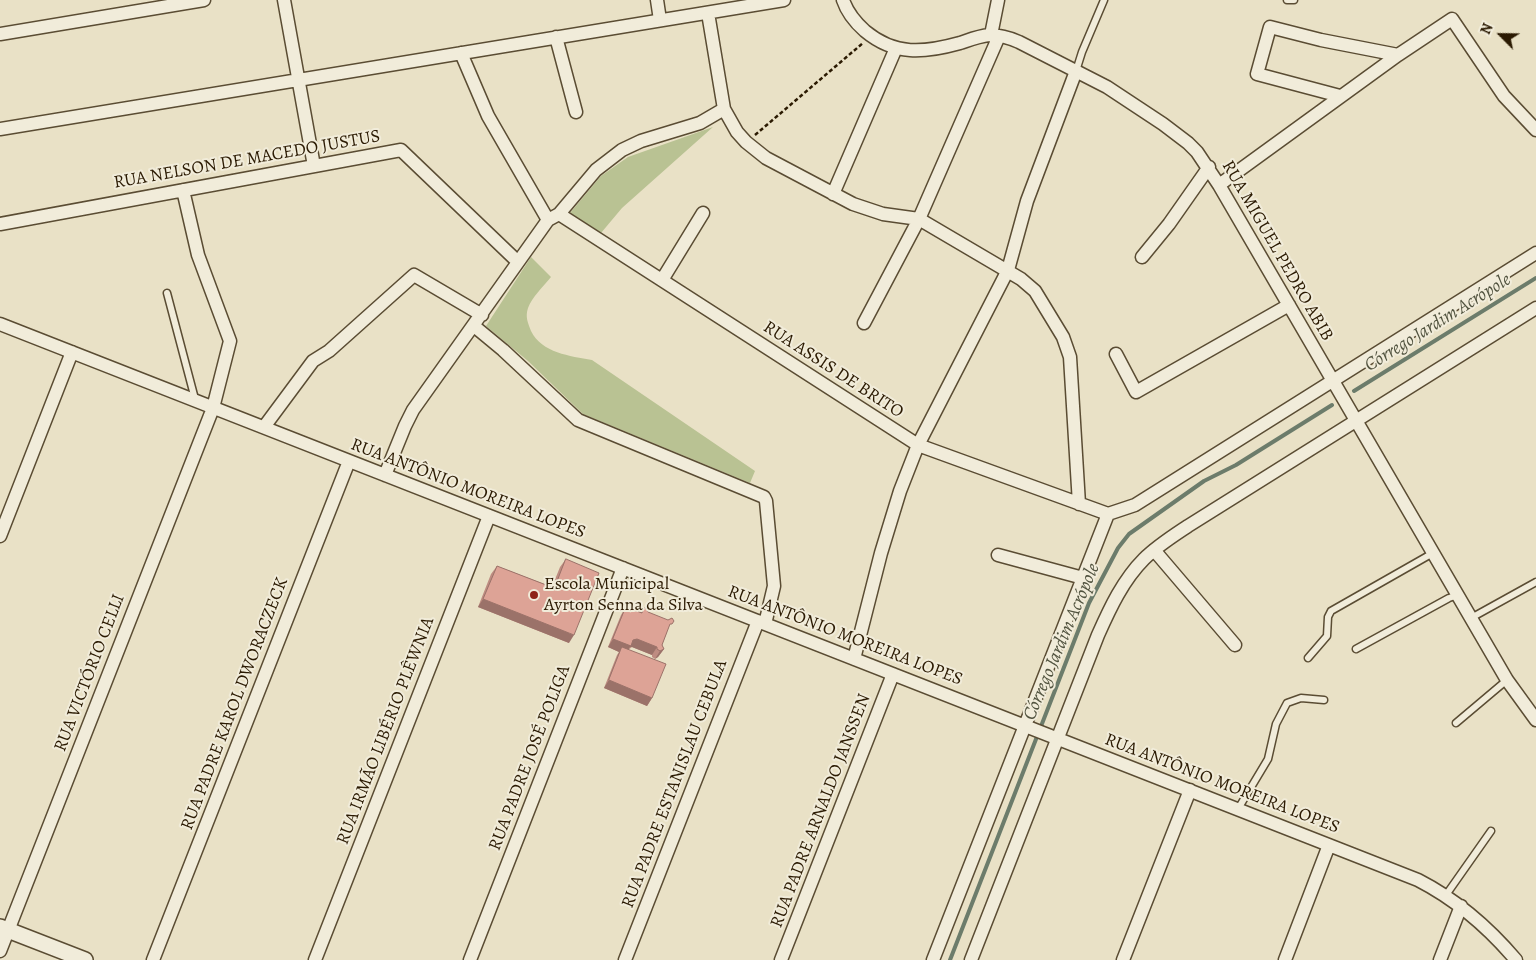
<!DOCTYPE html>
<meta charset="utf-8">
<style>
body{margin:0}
#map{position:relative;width:1536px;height:960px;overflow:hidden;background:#e9e1c6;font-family:Alegreya,serif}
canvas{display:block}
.north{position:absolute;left:1476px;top:10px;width:50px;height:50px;-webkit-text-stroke:4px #f1ecda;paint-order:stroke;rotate:293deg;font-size:14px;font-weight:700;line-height:20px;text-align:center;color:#2b1a02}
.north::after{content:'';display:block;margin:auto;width:18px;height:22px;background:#2b1a02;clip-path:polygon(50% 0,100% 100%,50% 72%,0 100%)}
</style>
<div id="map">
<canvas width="1536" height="960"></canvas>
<div class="north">N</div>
</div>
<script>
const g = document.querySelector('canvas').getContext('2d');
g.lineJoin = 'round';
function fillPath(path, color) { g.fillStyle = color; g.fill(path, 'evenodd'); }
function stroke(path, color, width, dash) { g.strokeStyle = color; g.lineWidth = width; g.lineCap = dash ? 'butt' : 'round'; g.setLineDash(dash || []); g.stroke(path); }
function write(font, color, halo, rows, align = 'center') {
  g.font = font + ' Alegreya,serif'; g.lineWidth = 4; g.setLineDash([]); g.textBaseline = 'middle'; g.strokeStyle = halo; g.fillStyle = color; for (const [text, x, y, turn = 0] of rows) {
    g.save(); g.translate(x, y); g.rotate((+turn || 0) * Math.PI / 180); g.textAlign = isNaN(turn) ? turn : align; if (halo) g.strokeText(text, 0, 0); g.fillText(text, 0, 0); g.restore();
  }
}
fillPath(new Path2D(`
 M713 127 622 208 601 233 570 213 601 176 628 157Z
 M531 257 551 277C543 287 532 297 528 308 525 317 528 323 531 331 542 353 570 356 592 360L755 471 750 483 583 414 528 361 486 326Z`), '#b9c293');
stroke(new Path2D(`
 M1354 391 1536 278
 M950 960 1089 603 1118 548 1129 534 1204 481 1236 465 1332 405`), '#6c7c6b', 4);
const service = new Path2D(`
 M1287 0H1294
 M1076 71 1082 52 1104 0
 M167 293 195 399
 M1471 618 1536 582
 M1356 649 1449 598 1458 595
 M1308 658 1327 636 1328 617 1331 611 1433 553
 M1456 723 1507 680
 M1238 809 1268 759 1276 724 1287 703 1301 698 1324 700
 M1446 895 1491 831`);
const minor = new Path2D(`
 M284 0 314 166
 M657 0 660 20
 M843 0C847 12 856 23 865 31 895 56 924 53 960 43 969 40 979 36 989 35 1000 35 1010 38 1019 42L1107 87 1163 124 1188 143 1197 152 1219 185 1507 680 1536 720
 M708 13 724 109 737 132 746 142 766 158 853 204 883 214 919 219 1021 279 1035 291 1063 337 1070 357 1079 504
 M0 34 204 0
 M991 35 998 0
 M556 37 576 112
 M461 53 488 116 548 220
 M1340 96 1257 74 1270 27 1321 40 1398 55
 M0 129 784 0
 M1219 185 1398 55 1452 19 1504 96 1536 130
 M833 194 896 48
 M559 214 918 445 1108 514
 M0 224 401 150 518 262
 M1142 257 1169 224 1209 167
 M662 280 703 213
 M864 323 919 219 999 36
 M0 324 1418 880C1457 900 1488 927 1516 960
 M474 326 503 350 578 420 764 497 766 501 774 586 765 624
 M1116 354 1136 392 1289 305
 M264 427 313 361 329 351 414 275 482 315
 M385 475 405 426 413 410 548 220 559 214 596 170 622 150 641 141 700 123 724 109
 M0 536 72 352
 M1154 550 1235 645
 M998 555 1083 578
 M854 659 881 553 900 491 918 445 1008 270 1027 201 1076 71
 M0 951 213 408 230 341 198 255 183 190
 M153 960 349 461
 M315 960 489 516
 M470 960 623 568
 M625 960 758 621
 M781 960 893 674
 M933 960 1108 514 1135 505 1536 253
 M971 960 1098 635C1110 608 1123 580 1144 559 1157 546 1173 536 1188 526L1536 308
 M1123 960 1190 790
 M1285 960 1329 845
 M1440 960 1461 906`);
const tertiary = new Path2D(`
 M0 927 85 960`);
stroke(service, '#5a4c33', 9);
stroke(minor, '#5a4c33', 15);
stroke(tertiary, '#5a4c33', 18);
stroke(new Path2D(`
 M755 135 863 43`), '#2b1a02', 2.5, [4, 2.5]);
stroke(service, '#f1ecda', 6);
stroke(minor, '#f1ecda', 12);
stroke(tertiary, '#f1ecda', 15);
fillPath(new Path2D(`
 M566 559 569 643 478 607 491 574 497 566 552 587 560 567Z
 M626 607 640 612 643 608 648 612 667 632 662 645 664 649 658 657 655 659 652 657V655L632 647 628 650 652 698 647 706 604 688 617 655 619 652 608 647 621 615Z`), '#be8c81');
fillPath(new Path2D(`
 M483 599 574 635 569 643 478 607Z
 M613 639 633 640 637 639 657 647 652 655 632 647H630L625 654 622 647 619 652 608 647Z
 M664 649 658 657 655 659 660 651Z
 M609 680 652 698 647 706 604 688Z`), '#9b7269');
const building = new Path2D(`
 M566 559 599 573 574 635 483 599 497 566 554 588Z
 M626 607 642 613 643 608H647L648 612 668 620 672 618 674 621 672 624H670L662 645 664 649 660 651 657 649V647L637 639 633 640 631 646 613 639Z
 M622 647 666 664 652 698 609 680Z`);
fillPath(building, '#dda396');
stroke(building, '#9b7269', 1);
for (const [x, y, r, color] of [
 [534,595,5,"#8f2418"]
]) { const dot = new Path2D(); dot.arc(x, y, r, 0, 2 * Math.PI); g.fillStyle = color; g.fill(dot); stroke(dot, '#f1ecda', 2); }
write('18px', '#2b1a02', '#f1ecda', [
 ["RUA NELSON DE MACEDO JUSTUS",247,160,-10],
 ["RUA MIGUEL PEDRO ABIB",1277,251,60],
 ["RUA ASSIS DE BRITO",833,370,33],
 ["RUA ANTÔNIO MOREIRA LOPES",468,489,21],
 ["RUA ANTÔNIO MOREIRA LOPES",845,636,21],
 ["RUA VICTÓRIO CELLI",90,673,-69],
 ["RUA PADRE KAROL DWORACZECK",235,704,-69],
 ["RUA IRMÃO LIBÉRIO PLÊWNIA",386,731,-69],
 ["RUA PADRE JOSÉ POLIGA",530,758,-69],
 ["RUA PADRE ESTANISLAU CEBULA",675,784,-69],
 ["RUA ANTÔNIO MOREIRA LOPES",1222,784,21],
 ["RUA PADRE ARNALDO JANSSEN",821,811,-69]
]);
write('18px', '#2b1a02', '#f1ecda', [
 ["Escola Municipal",544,585],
 ["Ayrton Senna da Silva",544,606]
], 'left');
write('italic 19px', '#51533f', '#f1ecda', [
 ["Córrego Jardim Acrópole",1438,323,-32],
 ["Córrego Jardim Acrópole",1062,642,-67]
]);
</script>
